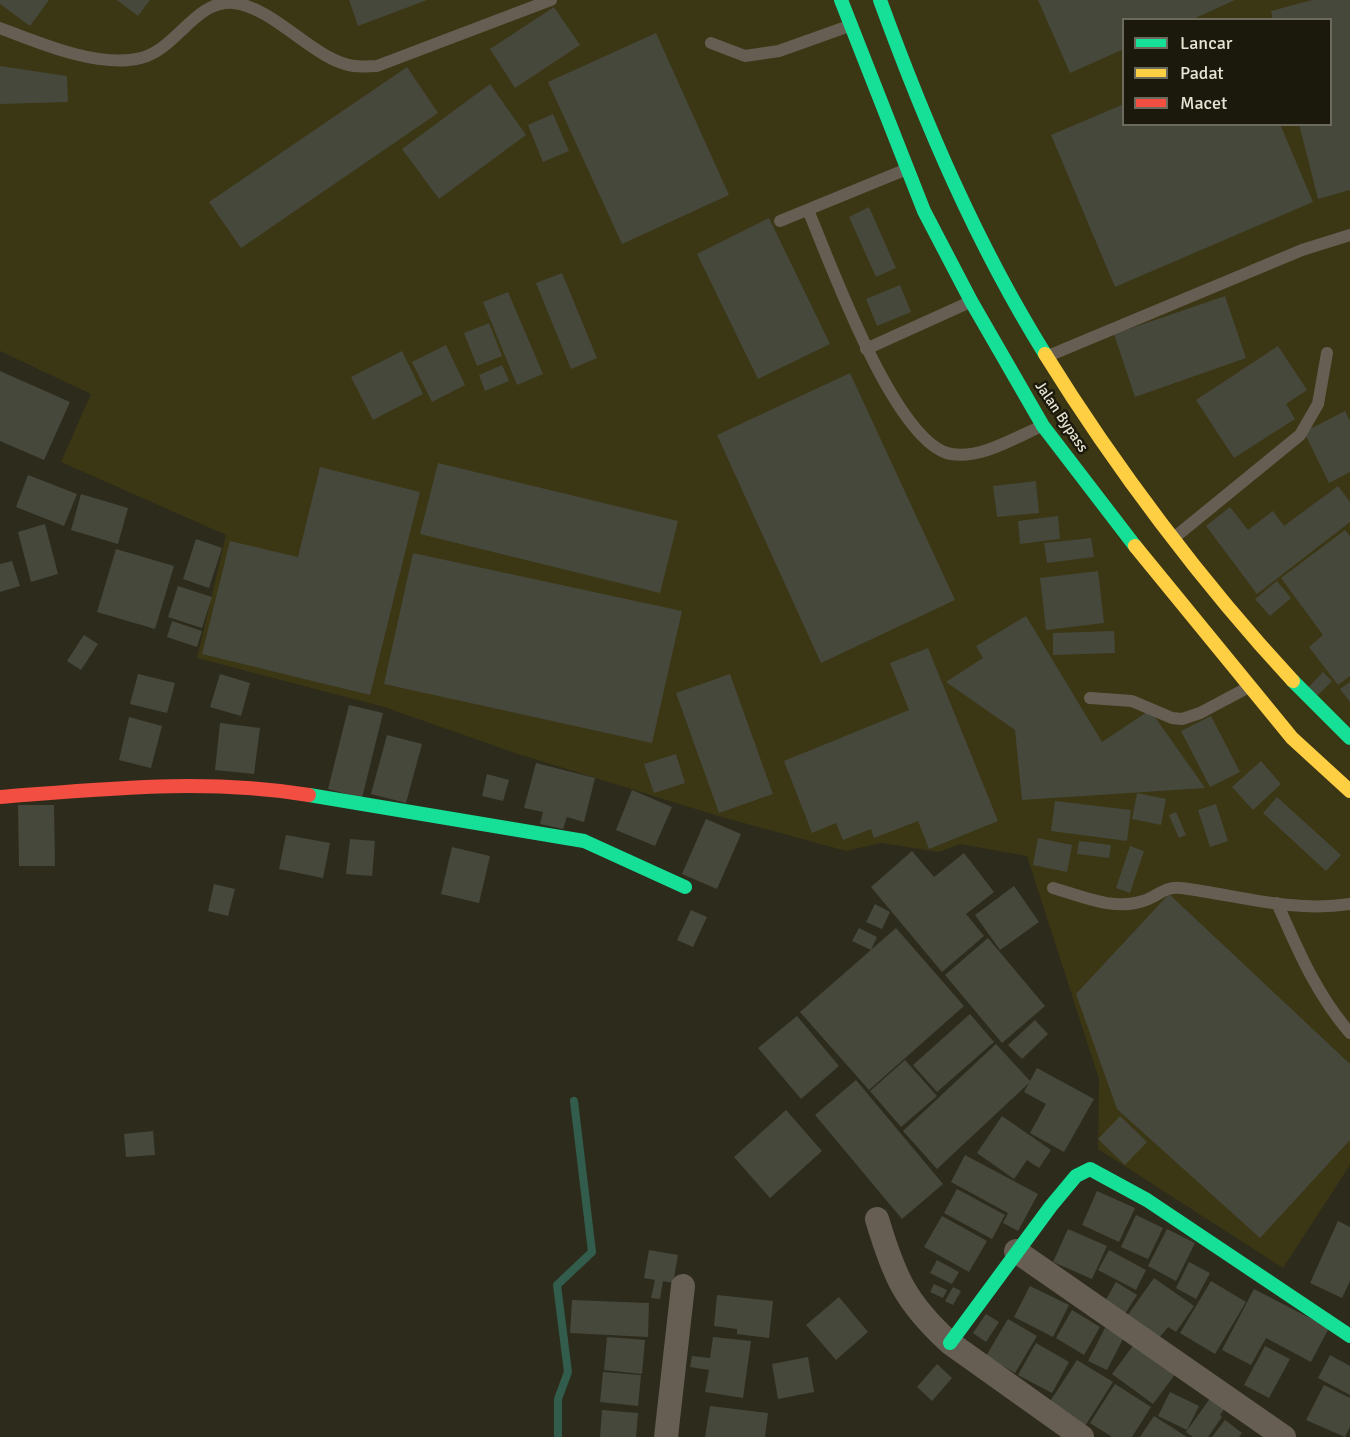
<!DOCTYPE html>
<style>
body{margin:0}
#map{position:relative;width:1350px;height:1437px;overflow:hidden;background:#2d2b1c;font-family:Signika,sans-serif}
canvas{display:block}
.legend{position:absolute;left:1122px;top:18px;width:210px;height:108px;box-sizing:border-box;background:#1b190c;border:2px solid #6c6a5c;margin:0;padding:8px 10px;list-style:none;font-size:18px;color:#e6e4d3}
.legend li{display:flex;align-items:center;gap:12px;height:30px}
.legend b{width:30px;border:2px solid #6c6a5c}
</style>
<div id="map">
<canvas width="1350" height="1437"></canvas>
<ul class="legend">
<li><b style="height:8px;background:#16e098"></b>Lancar</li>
<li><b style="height:8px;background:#ffcf43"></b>Padat</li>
<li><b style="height:8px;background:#f24e42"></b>Macet</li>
</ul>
</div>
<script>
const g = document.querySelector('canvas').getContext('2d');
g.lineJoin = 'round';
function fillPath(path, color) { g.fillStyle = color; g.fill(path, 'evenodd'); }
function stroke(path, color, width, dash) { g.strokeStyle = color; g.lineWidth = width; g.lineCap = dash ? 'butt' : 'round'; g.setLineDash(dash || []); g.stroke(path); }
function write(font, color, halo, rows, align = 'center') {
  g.font = font + ' Signika,sans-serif'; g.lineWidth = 5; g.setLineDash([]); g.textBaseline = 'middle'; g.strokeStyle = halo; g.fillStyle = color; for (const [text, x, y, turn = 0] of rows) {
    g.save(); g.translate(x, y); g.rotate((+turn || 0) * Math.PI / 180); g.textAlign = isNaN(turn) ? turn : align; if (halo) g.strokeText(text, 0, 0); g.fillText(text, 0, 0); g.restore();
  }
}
fillPath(new Path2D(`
 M0 0H1350V1165L1283 1268 1098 1149 1099 1079 1027 856 960 844 939 852 881 843 846 851 718 816 515 753 384 707 197 658 226 535 61 462 91 394 0 351ZM1124 20H1330V124H1124Z`), '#3b3613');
stroke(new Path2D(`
 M558 1437V1399L568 1372 557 1285 592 1252 574 1101`), '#325c4b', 8);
fillPath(new Path2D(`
 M0 0H49L30 26 0 4Z
 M117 0H150L138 16Z
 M349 0H427L358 26Z
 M1038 0H1235L1191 20H1124V49L1070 73Z
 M1312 0H1350V190L1318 199 1299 124H1330V20H1273L1271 11Z
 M554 7 580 45 515 88 490 49Z
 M656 33 729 195 622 244 548 82Z
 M0 66 67 76 68 102 0 104Z
 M407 67 438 113 241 248 209 202Z
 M490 84 526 135 439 199 402 149Z
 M1124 104V124H1280L1313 202 1115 287 1051 135Z
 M553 114 569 151 543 162 528 125Z
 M869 207 896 268 876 277 849 217Z
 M769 218 830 344 758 379 697 254Z
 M562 273 597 358 571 369 536 283Z
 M900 285 911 312 877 326 866 299Z
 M508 292 543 374 517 385 483 302Z
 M1225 296 1246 358 1135 397 1114 334Z
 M489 323 502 356 477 366 464 333Z
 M446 345 465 385 432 402 412 362Z
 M1278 346 1307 390 1286 404 1295 419 1234 458 1196 400Z
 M402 351 423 394 373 420 351 377Z
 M502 365 509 381 485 391 479 375Z
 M0 371 70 402 44 460 0 441Z
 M850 373 955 600 821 663 717 435Z
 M1345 411 1350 421V472L1329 483 1304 432Z
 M438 463 678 521 660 593 420 534Z
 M320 467 420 492 370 695 202 654 230 541 298 557Z
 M28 475 77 494 64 526 16 507Z
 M1036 481 1039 513 997 517 993 486Z
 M1338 486 1350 502V522L1257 594 1206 526 1230 507 1248 530 1273 511 1284 526Z
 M81 494 128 508 118 544 71 530Z
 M1058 516 1060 539 1020 544 1018 521Z
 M45 524 58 574 31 582 18 532Z
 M1345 530 1350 536V676L1338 685 1309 647 1323 635 1281 578Z
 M1091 538 1094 557 1047 563 1044 543Z
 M196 539 222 548 209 588 183 579Z
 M116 549 174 566 155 629 97 612Z
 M413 553 682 611 652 743 384 684Z
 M12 561 20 586 0 592V564Z
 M1098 571 1104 623 1046 630 1040 578Z
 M1277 581 1291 598 1270 616 1255 599Z
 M178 586 212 597 202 628 168 617Z
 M1026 616 1102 742 1150 710 1205 788 1022 800 1015 730 946 682 983 658 976 646Z
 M172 621 202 631 197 647 167 637Z
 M1114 631 1115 653 1053 655V633Z
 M84 635 98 644 81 670 67 661Z
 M928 648 998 821 929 849 918 821 874 838 871 829 843 840 836 823 812 833 784 761 909 710 890 663Z
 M1323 672 1332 681 1314 699 1305 691Z
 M138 674 175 683 167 713 130 704Z
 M220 674 250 683 241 716 210 707Z
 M730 674 773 794 719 813 676 693Z
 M1350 682V702L1340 689Z
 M349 705 383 713 362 798 328 789Z
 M1211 716 1240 772 1210 787 1181 731Z
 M129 717 162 726 151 768 119 760Z
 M220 723 260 728 254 774 215 770Z
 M387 735 422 744 406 803 371 794Z
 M676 754 685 783 654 793 644 764Z
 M1261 761 1281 784 1253 810 1232 787Z
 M536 763 595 778 584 822 567 817 563 829 540 824 543 812 524 808Z
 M487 774 509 780 503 801 482 796Z
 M632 790 672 807 655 846 616 830Z
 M1137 793 1166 799 1161 825 1132 819Z
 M1277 797 1341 855 1326 871 1263 813Z
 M1055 801 1131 810 1127 841 1051 831Z
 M1216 804 1228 841 1210 847 1198 810Z
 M18 805H54L55 866H19Z
 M1176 812 1186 835 1179 838 1169 815Z
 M706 819 741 834 717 889 682 874Z
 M286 835 330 843 323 878 279 869Z
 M1038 838 1072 845 1067 872 1033 865Z
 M350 839 375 841 372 876 346 874Z
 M1079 841 1111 845 1109 858 1077 854Z
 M1130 846 1144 851 1130 893 1116 888Z
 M452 847 490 856 479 903 441 894Z
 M912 851 934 877 964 853 994 892 966 914 984 936 942 972 871 887Z
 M214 884 235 889 228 916 208 911Z
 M1014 886 1039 922 1000 950 975 915Z
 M1169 894 1350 1064V1140L1260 1238 1117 1109 1076 994Z
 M875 904 890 912 882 929 866 922Z
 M691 910 707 917 693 947 677 940Z
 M859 928 877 937 871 950 852 941Z
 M896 928 964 1006 869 1090 800 1012Z
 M988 938 1045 1006 1002 1043 945 975Z
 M970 1014 994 1042 937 1092 913 1065Z
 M797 1016 839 1066 801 1099 758 1048Z
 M1035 1020 1048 1034 1022 1059 1008 1045Z
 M996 1044 1030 1081 1037 1068 1094 1099 1064 1152 1030 1133 1046 1104 1024 1092 1029 1083 937 1169 903 1131Z
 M905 1060 937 1096 901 1127 870 1091Z
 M856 1080 943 1184 902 1219 815 1115Z
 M786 1110 822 1151 770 1198 734 1157Z
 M1002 1116 1051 1150 1039 1168 1027 1160 1014 1179 977 1153Z
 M1120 1116 1147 1142 1125 1165 1098 1139Z
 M153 1131 155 1155 126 1157 124 1134Z
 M965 1155 1038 1194 1018 1231 1003 1223 1008 1213 951 1182Z
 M957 1189 1005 1215 992 1239 944 1213Z
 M1097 1191 1135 1208 1119 1242 1082 1225Z
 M1136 1215 1163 1228 1148 1259 1121 1247Z
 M942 1216 987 1241 969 1272 924 1247Z
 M1338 1221 1350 1227V1281L1342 1298 1310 1283Z
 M1068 1229 1107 1246 1092 1279 1053 1262Z
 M1167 1229 1195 1243 1176 1281 1148 1266Z
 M649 1250 678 1255 673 1283 663 1281 660 1299 651 1298 655 1280 644 1278Z
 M1109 1250 1146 1270 1136 1290 1098 1270Z
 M937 1260 959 1272 952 1284 930 1273Z
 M1189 1262 1210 1273 1196 1299 1176 1288Z
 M1154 1278 1194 1306 1176 1332 1168 1327 1159 1338 1127 1316Z
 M1211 1281 1246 1302 1215 1354 1180 1333Z
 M1116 1282 1137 1295 1125 1314 1105 1301Z
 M934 1284 947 1290 943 1298 930 1292Z
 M1030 1286 1069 1305 1053 1337 1014 1317Z
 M953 1287 961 1291 953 1305 945 1301Z
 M1254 1289 1329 1328 1311 1362 1266 1338 1251 1365 1222 1350Z
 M717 1295 773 1301 769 1338 737 1334V1329L714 1326Z
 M839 1297 868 1332 836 1360 806 1325Z
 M572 1300 649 1303 648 1337 570 1333Z
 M1072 1310 1100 1327 1084 1355 1056 1338Z
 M986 1314 999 1322 986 1342 973 1333Z
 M1008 1319 1037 1336 1015 1373 986 1356Z
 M1105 1328 1124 1337 1107 1370 1088 1361Z
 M607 1337 645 1340 642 1374 604 1370Z
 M713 1337 751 1341 743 1398 705 1392 709 1370 690 1367 692 1356 710 1358Z
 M1036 1343 1069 1362 1052 1393 1018 1375Z
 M1135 1343 1176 1373 1153 1404 1112 1374Z
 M1265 1346 1290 1359 1269 1398 1244 1385Z
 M1330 1355 1350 1366V1395L1318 1378Z
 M808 1357 814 1392 778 1399 772 1364Z
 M1077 1360 1113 1382 1085 1426 1049 1403Z
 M937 1364 952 1378 932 1401 917 1387Z
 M603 1372 641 1375 638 1406 600 1402Z
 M1115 1384 1151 1407 1132 1437H1112L1090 1423Z
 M1324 1385 1350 1398V1427L1345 1437 1306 1420Z
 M1170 1392 1199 1406 1187 1430 1158 1416Z
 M1211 1397 1225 1408 1220 1415 1222 1417 1208 1437H1193L1186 1432Z
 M710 1406 768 1413 765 1437H705Z
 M602 1410 638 1413 636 1437H600Z
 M1154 1416 1187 1437H1140Z
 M1225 1420 1242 1433 1239 1437H1212Z`), '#46483c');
stroke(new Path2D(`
 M0 28C39 43 100 69 141 58 177 49 195 0 233 3 275 7 314 61 354 66 362 67 370 66 377 66L551 0
 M711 43 745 56 779 51 849 26
 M808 210C830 262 895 444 951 454 981 459 1014 438 1042 426
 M780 221 907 169
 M866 349 970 302
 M1048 356 1302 250 1350 235
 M1175 537 1300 435 1318 404 1327 353
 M1090 698 1132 701 1172 718 1182 719 1200 713 1249 687
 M1053 888C1082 896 1113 911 1143 901 1157 897 1164 886 1181 888 1237 895 1293 913 1350 904
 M1277 903C1298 950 1316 994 1350 1033`), '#665e53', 12);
stroke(new Path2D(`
 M877 1219C894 1276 905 1302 950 1343L1082 1437
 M1016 1251 1284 1437
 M666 1437 683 1286`), '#665e53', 24);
stroke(new Path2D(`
 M841 0 924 211 971 301 1043 426 1135 546
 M880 0C925 123 976 243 1045 354
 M1293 681 1350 738
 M309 795 584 841 685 887
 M950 1343 1051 1206 1076 1176 1090 1169 1147 1200 1350 1336`), '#16e098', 14);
stroke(new Path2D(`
 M1045 354C1115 467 1203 584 1293 681
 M1135 546 1292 738 1350 791`), '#ffcf43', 14);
stroke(new Path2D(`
 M0 797C105 789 204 778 309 795`), '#f24e42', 14);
write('15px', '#e6e4d3', '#1b190c', [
 ["Jalan Bypass",1061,417,56]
]);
</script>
